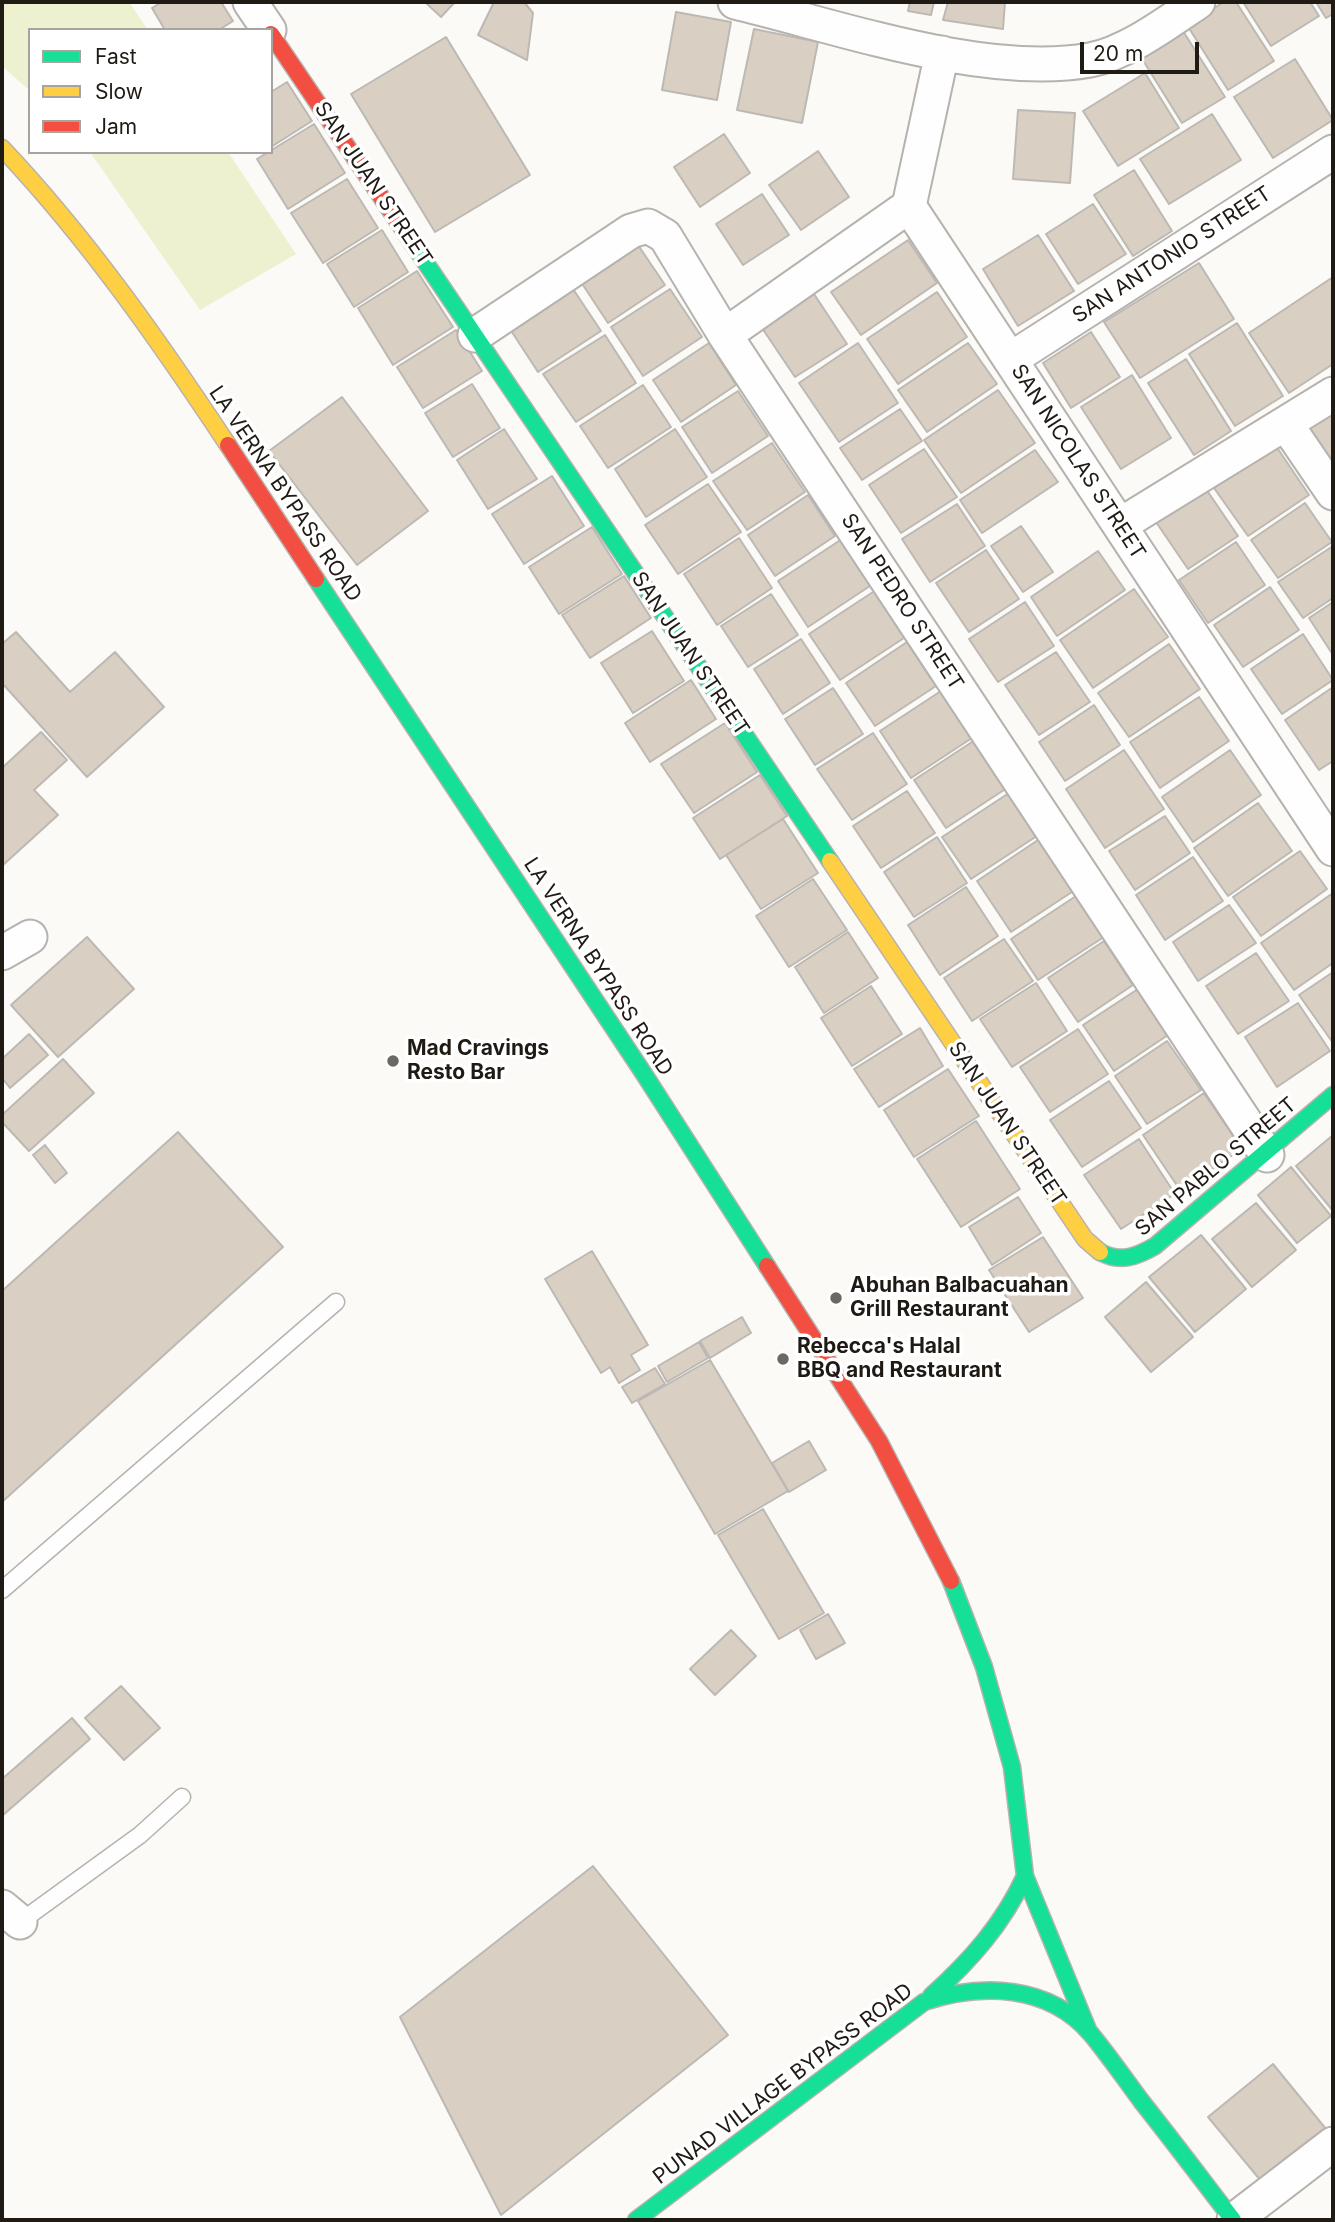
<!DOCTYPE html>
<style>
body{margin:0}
#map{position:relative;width:1335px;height:2222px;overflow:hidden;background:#fcfaf7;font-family:Inter,sans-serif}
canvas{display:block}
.frame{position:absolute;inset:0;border:4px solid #201a14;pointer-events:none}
.legend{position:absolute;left:28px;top:28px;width:245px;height:126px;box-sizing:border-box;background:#fff;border:2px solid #a6a3a1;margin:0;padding:9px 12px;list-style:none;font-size:21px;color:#201a14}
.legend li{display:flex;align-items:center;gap:14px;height:35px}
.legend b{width:35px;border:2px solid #a6a3a1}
.scale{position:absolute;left:1080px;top:42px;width:119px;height:32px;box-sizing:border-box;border:4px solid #201a14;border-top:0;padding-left:9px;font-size:21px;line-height:24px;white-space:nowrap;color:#201a14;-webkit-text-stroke:5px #fff;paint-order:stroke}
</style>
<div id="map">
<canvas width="1335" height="2222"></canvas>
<div class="frame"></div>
<ul class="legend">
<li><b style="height:9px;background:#16e098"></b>Fast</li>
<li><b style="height:9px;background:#ffcf43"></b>Slow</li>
<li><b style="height:9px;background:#f24e42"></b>Jam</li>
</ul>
<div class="scale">20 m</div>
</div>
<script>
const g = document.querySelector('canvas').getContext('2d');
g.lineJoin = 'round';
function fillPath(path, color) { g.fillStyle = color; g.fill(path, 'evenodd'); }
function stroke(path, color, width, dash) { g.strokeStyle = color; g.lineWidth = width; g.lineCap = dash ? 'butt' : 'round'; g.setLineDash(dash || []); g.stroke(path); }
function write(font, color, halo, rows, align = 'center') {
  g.font = font + ' Inter,sans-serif'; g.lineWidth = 7; g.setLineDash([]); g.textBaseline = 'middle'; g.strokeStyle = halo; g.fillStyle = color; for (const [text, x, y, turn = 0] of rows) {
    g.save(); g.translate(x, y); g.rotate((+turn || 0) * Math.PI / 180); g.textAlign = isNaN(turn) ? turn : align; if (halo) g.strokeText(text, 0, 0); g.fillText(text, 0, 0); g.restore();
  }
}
fillPath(new Path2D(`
 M2 2H129L148 30H30V91L2 66Z
 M90 152H228L296 254 200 310Z`), '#edf1d0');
const building = new Path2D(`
 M162 2H221L233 21 219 30H165L152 8Z
 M425 2H455L441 17Z
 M494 2H524L533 13 527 60 478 35Z
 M910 2H934L931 15 908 11Z
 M948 2H1005L1003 29 943 20Z
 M1224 2H1236L1274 61 1228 90 1187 25Z
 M1243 2H1310L1319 16 1271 46Z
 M1316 2H1333V14L1326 18Z
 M676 12 731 22 717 100 662 90Z
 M1181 28 1225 97 1182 123 1139 54Z
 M754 29 818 42 802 123 737 110Z
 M446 37 530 175 435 232 351 94Z
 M1295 59 1333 120 1273 158 1234 97Z
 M1145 73 1179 128 1118 166 1083 111Z
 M287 82 312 121 271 147V92Z
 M1018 110 1075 113 1070 183 1013 179Z
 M1212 114 1241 160 1169 204 1140 159Z
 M314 124 345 173 288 209 257 159Z
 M724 134 750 173 700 207 674 167Z
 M818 151 849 197 801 230 769 185Z
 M1134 170 1172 231 1133 256 1094 195Z
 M347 179 378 228 323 263 291 213Z
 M762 194 789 235 743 265 716 224Z
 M1093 204 1126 254 1078 284 1046 234Z
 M382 230 408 272 354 307 327 264Z
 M1038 235 1074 291 1018 326 983 269Z
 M908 240 937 283 861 335 831 292Z
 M636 242 665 285 608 323 579 279Z
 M1199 263 1234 319 1140 378 1104 322Z
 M417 271 453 327 393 365 358 308Z
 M1333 277V364L1289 393 1249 333Z
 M571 286 601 331 538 372 508 326Z
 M670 289 702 337 643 376 611 327Z
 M937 292 967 337 898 384 867 339Z
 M814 294 847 344 795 377 762 328Z
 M1237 323 1283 396 1235 426 1189 354Z
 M456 330 482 371 423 408 397 367Z
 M1091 332 1120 377 1071 408 1043 363Z
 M605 335 636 383 576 422 543 374Z
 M709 343 736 385 681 422 653 380Z
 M858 343 898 403 839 442 799 383Z
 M968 343 997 384 927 432 898 390Z
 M1186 359 1231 431 1194 455 1148 383Z
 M1132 375 1171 438 1121 469 1081 407Z
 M472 384 500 428 453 457 425 413Z
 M643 385 671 427 608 468 580 426Z
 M998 390 1035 443 961 493 924 440Z
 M738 391 768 436 712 473 682 427Z
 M342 397 428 511 357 565 269 451Z
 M900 409 922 441 862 480 840 448Z
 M1333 413V464L1310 428Z
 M504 429 537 479 488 509 457 460Z
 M675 429 707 477 646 517 615 469Z
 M772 443 805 492 747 530 713 481Z
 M1276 446 1309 495 1248 536 1214 488Z
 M924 449 957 497 901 533 869 485Z
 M1035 450 1058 482 982 533 960 500Z
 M552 476 584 526 524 564 492 514Z
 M708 484 741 532 678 574 645 525Z
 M1206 489 1238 536 1188 569 1156 522Z
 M808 495 835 536 775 576 748 535Z
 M1305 503 1332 542 1278 578 1251 540Z
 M957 504 985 546 930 582 902 539Z
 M1021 526 1053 572 1023 592 991 546Z
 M592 527 622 574 559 614 529 567Z
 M739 538 772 588 717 625 684 574Z
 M842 539 873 584 808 627 778 581Z
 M1236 542 1265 585 1208 623 1179 580Z
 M1333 546V598L1303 618 1278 582Z
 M986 550 1019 599 969 632 936 583Z
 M1098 551 1125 590 1057 636 1031 597Z
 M624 576 651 618 590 658 562 615Z
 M1270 587 1299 630 1243 667 1214 625Z
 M1134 589 1168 637 1093 688 1060 640Z
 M876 590 907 636 840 680 809 634Z
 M771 594 798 635 748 667 721 626Z
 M1025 602 1054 646 998 682 969 639Z
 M1333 602V655L1309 618Z
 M652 631 684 681 633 713 601 663Z
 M16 632 70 692 115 652 164 707 87 777 2 683V644Z
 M1303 634 1333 680 1282 714 1251 669Z
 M801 639 830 683 783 714 754 669Z
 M907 642 936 686 875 726 846 683Z
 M1169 644 1200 689 1129 737 1098 693Z
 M1056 652 1090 702 1039 735 1005 685Z
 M691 680 716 719 650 762 625 723Z
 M1333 687V761L1319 770 1285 720Z
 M833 688 863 734 815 765 785 719Z
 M944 689 975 736 911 778 880 731Z
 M1199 697 1229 741 1160 788 1130 742Z
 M1094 705 1120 745 1065 781 1039 742Z
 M725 723 757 772 694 813 661 764Z
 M41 732 67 760 34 790 58 815 2 866V768Z
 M873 733 907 784 852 820 817 769Z
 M975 740 1007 788 946 828 914 780Z
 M1124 750 1164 809 1105 848 1066 789Z
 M1230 750 1261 795 1193 842 1162 797Z
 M760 775 787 816 720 859 693 818Z
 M907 791 935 833 881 868 853 826Z
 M1012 791 1040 834 971 879 942 837Z
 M1258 803 1292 851 1228 896 1194 848Z
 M1165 816 1190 853 1135 890 1109 851Z
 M783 819 818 873 761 909 726 855Z
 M937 837 967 883 914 917 884 872Z
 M1041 838 1075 890 1011 932 977 881Z
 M1300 851 1327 889 1261 936 1233 897Z
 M1193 857 1223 901 1165 940 1136 895Z
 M813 879 847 930 789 967 756 916Z
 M966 887 998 936 940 975 908 925Z
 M1082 892 1110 933 1038 980 1011 939Z
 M1333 893V963L1294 990 1261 943Z
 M1229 905 1256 943 1198 981 1173 942Z
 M848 932 878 978 824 1013 795 967Z
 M87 937 134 989 58 1057 11 1005Z
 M1004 939 1033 981 972 1021 944 978Z
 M1104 941 1133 985 1078 1022 1048 978Z
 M1256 953 1289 1001 1238 1034 1206 986Z
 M1333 972V1043L1299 995Z
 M1036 983 1067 1031 1012 1067 980 1019Z
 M871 986 902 1034 852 1066 821 1018Z
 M1138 989 1168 1035 1114 1071 1083 1025Z
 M1298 1003 1330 1051 1277 1087 1245 1037Z
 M920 1028 943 1066 879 1107 854 1069Z
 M1078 1029 1108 1074 1050 1112 1020 1067Z
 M29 1034 48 1055 10 1088 2 1078V1059Z
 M1167 1041 1201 1090 1147 1124 1115 1076Z
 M63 1059 94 1093 29 1151 2 1122V1115Z
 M948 1069 979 1116 914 1157 884 1110Z
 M1109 1081 1141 1128 1082 1167 1050 1120Z
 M1204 1093 1242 1149 1180 1190 1143 1135Z
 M976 1121 1020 1189 961 1227 917 1159Z
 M178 1132 283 1247 2 1502V1291Z
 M1333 1135V1211L1296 1166Z
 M1139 1139 1175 1194 1121 1229 1084 1175Z
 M45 1145 67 1173 55 1183 33 1155Z
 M1291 1167 1331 1216 1297 1243 1258 1195Z
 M1018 1197 1041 1233 992 1265 969 1227Z
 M1256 1203 1296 1250 1252 1287 1212 1239Z
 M1201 1235 1246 1289 1195 1332 1149 1277Z
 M1043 1237 1083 1298 1029 1332 989 1270Z
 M592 1251 648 1345 631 1355 640 1370 619 1383 610 1367 601 1373 545 1279Z
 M1146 1282 1193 1337 1151 1372 1105 1317Z
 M742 1317 751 1333 710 1358 700 1341Z
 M699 1342 708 1358 667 1382 658 1366Z
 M710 1360 788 1491 715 1534 638 1401Z
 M655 1368 665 1384 632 1403 622 1387Z
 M809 1441 826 1470 789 1492 772 1463Z
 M763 1509 824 1613 779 1639 718 1535Z
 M828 1614 845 1643 816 1659 800 1630Z
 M731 1630 756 1656 715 1695 690 1669Z
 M121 1686 160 1728 124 1760 85 1718Z
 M72 1718 90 1739 2 1816V1779Z
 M593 1866 728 2035 501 2215 400 2017Z
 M1273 2064 1326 2129 1261 2181 1208 2117Z`);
fillPath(building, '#dacfc3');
stroke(building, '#bcb9b4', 2);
const lane = new Path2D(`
 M2 1590 336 1302
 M20 1922 140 1835 182 1797`);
const street = new Path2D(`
 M250 2 269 30
 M735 2C839 27 986 79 1090 60 1127 53 1167 23 1198 2
 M942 53 909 206 1333 849
 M475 335 631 231 648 226 665 236 725 335 1267 1155
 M725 335 909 206
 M1011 359 1333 152
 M1286 424 1333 493
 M1120 525 1333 394
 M2 953 30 937
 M2 1907 20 1922
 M1234 2220 1333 2144`);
const fast = new Path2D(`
 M413 244 830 861
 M316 579 644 1074 767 1266
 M1100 1252C1120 1263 1136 1257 1155 1246L1333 1095
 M951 1581 984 1667 1012 1767 1025 1876 1089 2032
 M931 1996C970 1961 1003 1924 1025 1876
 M636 2220 924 2002C981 1983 1048 1984 1091 2034 1109 2056 1125 2079 1142 2102 1173 2141 1203 2181 1233 2220`);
const slow = new Path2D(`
 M2 148C88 239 159 341 228 445
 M830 861 1085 1239 1100 1252`);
const jam = new Path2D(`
 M271 34 413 244
 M228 445 316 579
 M767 1266 879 1441 951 1581`);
stroke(lane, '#b6b2ae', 19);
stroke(street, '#b6b2ae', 37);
stroke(fast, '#b6b2ae', 19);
stroke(slow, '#b6b2ae', 19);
stroke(jam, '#b6b2ae', 19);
stroke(lane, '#fffefe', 16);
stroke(street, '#fffefe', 33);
stroke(fast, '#16e098', 16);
stroke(slow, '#ffcf43', 16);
stroke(jam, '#f24e42', 16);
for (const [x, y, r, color] of [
 [393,1061,7,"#6d6863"],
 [836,1298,7,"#6d6863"],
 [783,1359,7,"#6d6863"]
]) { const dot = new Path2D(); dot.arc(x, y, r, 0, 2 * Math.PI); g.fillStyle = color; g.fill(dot); stroke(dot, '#fff', 2.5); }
write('21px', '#201a14', '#fff', [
 ["SAN JUAN STREET",373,184,56],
 ["SAN ANTONIO STREET",1172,255,-33],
 ["SAN NICOLAS STREET",1078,462,57],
 ["LA VERNA BYPASS ROAD",285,494,56],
 ["SAN PEDRO STREET",902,602,57],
 ["SAN JUAN STREET",690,654,56],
 ["LA VERNA BYPASS ROAD",598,967,57],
 ["SAN JUAN STREET",1007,1124,56],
 ["SAN PABLO STREET",1216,1167,-40],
 ["PUNAD VILLAGE BYPASS ROAD",783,2084,-37]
]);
write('bold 21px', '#201a14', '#fff', [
 ["Mad Cravings",407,1049],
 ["Resto Bar",407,1073],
 ["Abuhan Balbacuahan",850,1286],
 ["Grill Restaurant",850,1310],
 ["Rebecca's Halal",797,1347],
 ["BBQ and Restaurant",797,1371]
], 'left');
</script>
